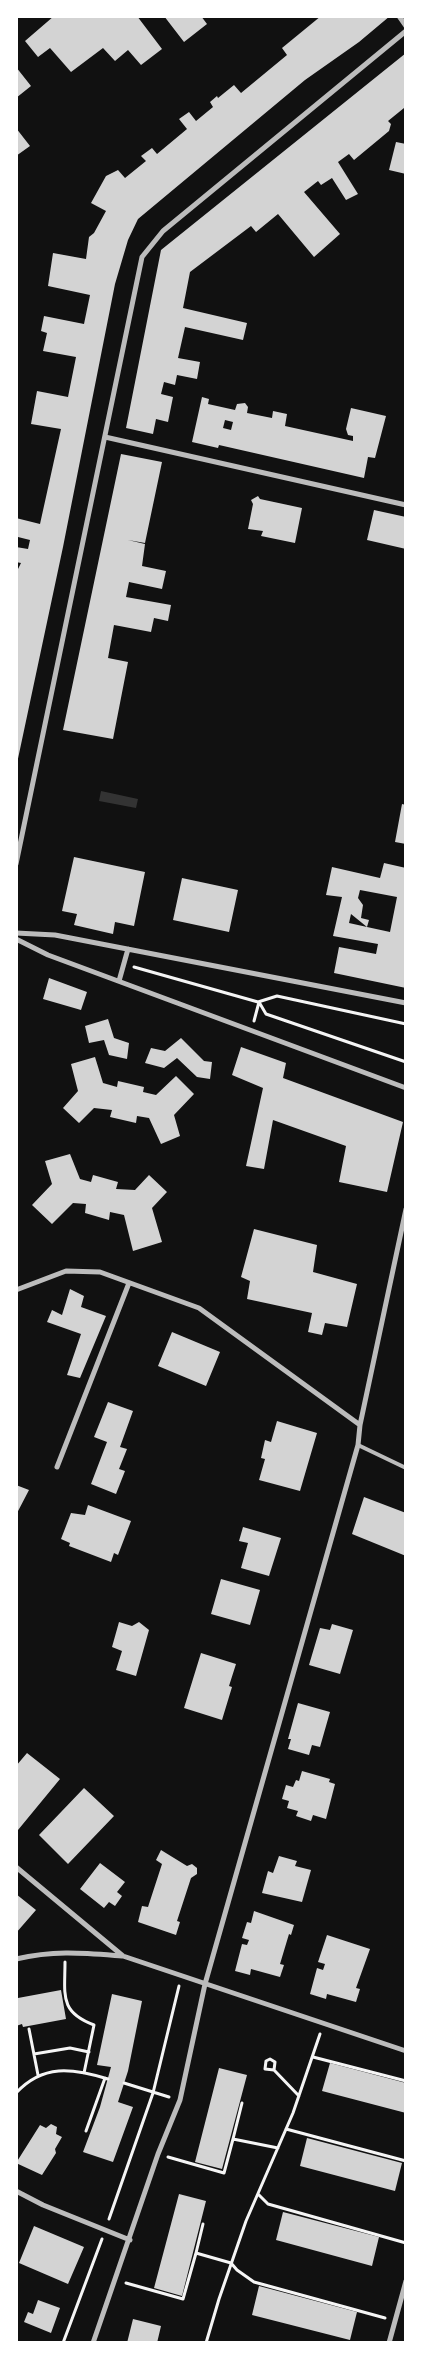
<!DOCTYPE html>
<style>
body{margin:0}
#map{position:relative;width:422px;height:2359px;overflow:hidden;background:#111;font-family:"Exo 2",sans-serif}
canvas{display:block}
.frame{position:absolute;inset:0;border:18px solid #fff;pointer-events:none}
</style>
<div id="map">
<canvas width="422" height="2359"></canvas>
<div class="frame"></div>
</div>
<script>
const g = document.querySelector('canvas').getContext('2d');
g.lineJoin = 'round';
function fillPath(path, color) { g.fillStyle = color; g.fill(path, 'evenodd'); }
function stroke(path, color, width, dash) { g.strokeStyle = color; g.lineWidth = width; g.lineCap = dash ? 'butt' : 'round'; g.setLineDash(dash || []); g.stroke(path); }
fillPath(new Path2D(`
 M101 791 138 799 136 808 99 801Z`), '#333');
fillPath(new Path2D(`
 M54 16H137L162 49 141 65 128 50 115 61 103 48 71 72 50 48 38 57 25 41Z
 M164 16H201L207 24 184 42Z
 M321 16H390L359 42 305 80 138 219 128 240 115 284 63 547 16 768V573L21 563 16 562V547L28 549 30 540 18 537 16 540V518L40 524 61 429 31 424 37 391 68 397 76 357 43 351 47 333 41 331 44 316 84 324 90 295 48 286 53 253 86 259 89 237 94 233 106 211 91 203 106 176 118 170 125 178 146 161 141 156 152 148 157 154 187 129 179 119 189 112 196 121 213 107 210 102 217 96 218 98 234 85 241 93 287 55 282 48Z
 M406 53V97L404 108 388 121 391 124 389 131 354 160 349 154 338 162 358 194 346 200 332 178 321 185 318 181 304 192 340 234 314 257 278 214 256 232 251 226 190 272 183 308 247 323 243 340 185 327 178 358 200 362 197 379 177 375 175 385 164 382 161 394 173 397 168 422 156 419 153 434 126 428 161 250Z
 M16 67 31 86 16 98Z
 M16 128 30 146 16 156Z
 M396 142 406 144V174L389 170Z
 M202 397 209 399 208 404 235 410 237 404 245 403 248 407 247 413 272 418 273 411 287 414 285 426 353 441V436L348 435 346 429 351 408 386 416 375 458 368 457 364 478 219 445 218 448 192 442ZM225 420 233 422 231 430 223 428Z
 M121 454 162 462 145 543 128 540 145 544 142 566 166 571 162 589 129 582 126 597 171 605 168 621 154 618 151 632 114 625 108 658 128 662 113 739 63 730Z
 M258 496 260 499 302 508 295 543 261 536 263 531 248 529 253 504 251 500Z
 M374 510 406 517V549L367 540Z
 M402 804 406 805V844L395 842Z
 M74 857 145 872 134 926 115 922 113 934 74 925 77 914 62 911Z
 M384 863 406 868V988L334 973 339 947 376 954 378 944 333 936 342 897 326 895 332 867 380 878ZM360 890 397 897 390 932 367 927 369 920 361 918 363 905 358 898ZM351 914 367 927 349 923Z
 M182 878 238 890 229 932 173 920Z
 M49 978 87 992 81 1010 43 999Z
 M108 1019 114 1038 129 1043 127 1059 109 1055 104 1040 89 1043 85 1026Z
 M181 1038 204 1061 212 1062 210 1079 197 1077 177 1058 164 1068 145 1063 151 1048 165 1051Z
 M241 1047 286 1063 283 1078 403 1122 387 1192 339 1182 346 1146 273 1120 264 1169 246 1166 263 1088 232 1075Z
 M95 1057 103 1083 117 1087 118 1081 144 1087 143 1092 156 1095 176 1076 194 1094 174 1115 180 1136 161 1144 149 1118 137 1116 136 1123 110 1117 112 1110 94 1108 79 1123 63 1108 78 1091 71 1064Z
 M70 1154 80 1179 91 1182 93 1175 118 1182 116 1189 135 1190 149 1175 167 1192 152 1208 162 1242 133 1251 124 1215 110 1212 109 1220 85 1213 86 1204 73 1203 52 1224 32 1205 52 1184 45 1161Z
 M254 1229 317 1245 313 1272 357 1284 347 1327 325 1323 322 1335 308 1332 312 1313 247 1299 250 1281 241 1277Z
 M70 1289 84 1296 81 1307 106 1316 80 1378 67 1375 81 1334 47 1322 52 1310 62 1315Z
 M172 1332 220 1352 206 1386 158 1366Z
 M108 1402 133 1411 120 1447 127 1449 119 1469 125 1471 116 1494 91 1484 107 1442 94 1437Z
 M277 1421 317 1433 300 1491 259 1480 265 1459 261 1458 265 1440 271 1442Z
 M16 1485 29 1490 16 1515Z
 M364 1497 406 1513V1556L352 1534Z
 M88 1505 131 1521 118 1555 114 1553 111 1562 69 1546 70 1543 61 1539 71 1513 85 1515Z
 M243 1527 281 1538 269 1576 241 1568 248 1543 239 1541Z
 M221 1579 260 1590 250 1625 211 1614Z
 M119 1622 132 1626 139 1622 149 1630 136 1676 116 1670 122 1651 112 1647Z
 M332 1624 353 1630 340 1674 309 1665 320 1628 330 1630Z
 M201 1653 236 1664 229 1686 232 1687 222 1720 184 1708Z
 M298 1703 330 1712 320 1747 312 1745 309 1755 288 1749 291 1739H288Z
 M27 1753 60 1779 18 1830 16 1766Z
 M302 1771 330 1779 329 1782 335 1784 326 1819 313 1815 311 1821 296 1816 298 1811 287 1808 289 1801 282 1799 286 1785 293 1787 296 1780 299 1781Z
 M84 1788 114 1816 68 1864 39 1835Z
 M161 1850 187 1866 192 1864 197 1868V1874L191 1878 177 1921 180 1922 176 1935 138 1922 142 1906 148 1907 162 1864 156 1860Z
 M279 1856 297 1861 295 1866 311 1870 302 1902 262 1893 268 1871 273 1873Z
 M100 1863 125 1882 117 1892 122 1896 115 1906 109 1902 104 1908 80 1889Z
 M16 1894 36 1910 16 1933Z
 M254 1911 294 1925 291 1935 289 1934 280 1964 284 1965 280 1977 251 1969 250 1975 235 1971 242 1944 247 1945 249 1940 242 1938 247 1922 251 1923Z
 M327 1935 370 1949 356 1988 360 1989 356 2002 327 1994 326 1999 310 1994 317 1968 323 1970 325 1964 318 1962Z
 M61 1990 66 2019 23 2027 22 2024 16 2026V1994L18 1998Z
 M112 1994 142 2001 128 2071 118 2102 133 2107 113 2162 83 2152 100 2107 111 2067 97 2065Z
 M330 2063 406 2083V2113L322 2091Z
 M219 2068 247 2075 222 2169 195 2162Z
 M51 2124 57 2127 56 2134 62 2137 55 2149 56 2153 42 2175 16 2163 40 2125 46 2128Z
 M307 2138 402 2163 395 2191 300 2166Z
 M179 2194 206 2201 182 2296 154 2288Z
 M283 2212 379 2237 372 2266 276 2240Z
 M34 2226 84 2247 68 2284 19 2263Z
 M259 2286 357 2312 350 2340 252 2315Z
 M38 2300 60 2308 51 2333 24 2322 28 2312 33 2314Z
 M133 2319 161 2326 157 2343H127Z`), '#d3d3d3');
stroke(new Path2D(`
 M134 967 258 1002 277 996 406 1024
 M259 1002 266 1014 406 1062
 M254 1021 259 1002
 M65 1962C65 1995 59 2012 94 2025L84 2073
 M29 2029 38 2075
 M34 2054 70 2048 89 2052
 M313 2057 406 2081
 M274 2070 265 2069 266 2061 270 2059 275 2062 274 2070 299 2096
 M124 2083 169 2097
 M16 2093C43 2064 72 2068 108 2079
 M286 2129 406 2161
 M86 2131 105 2078
 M233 2139 242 2103
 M168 2157 224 2173 233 2139 278 2148
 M258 2194 268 2204 406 2243
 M109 2219 153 2093 179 1986
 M196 2253 203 2224
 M126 2283 183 2299 196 2253 231 2263 237 2270 254 2282 385 2318
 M63 2343 102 2239
 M206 2343 219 2299 246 2221 293 2113 320 2034`), '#f5f5f5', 3);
stroke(new Path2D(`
 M358 1445 406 1468`), '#bcbcbc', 4);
stroke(new Path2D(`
 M399 16 406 26
 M105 437 406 505
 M16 864 142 257 163 231 406 31
 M16 933 55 935 406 1003
 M16 939 48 955 406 1088
 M119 981 128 949
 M16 1290 66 1271 100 1272 199 1308 360 1425
 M57 1467 129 1283
 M16 1867 123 1956 406 2051
 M16 1959C55 1950 83 1953 122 1956
 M16 2191 43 2205 130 2240
 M93 2343 158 2154 180 2100 205 1984 358 1445 360 1425 406 1209
 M389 2343 406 2281`), '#bcbcbc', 5);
</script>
